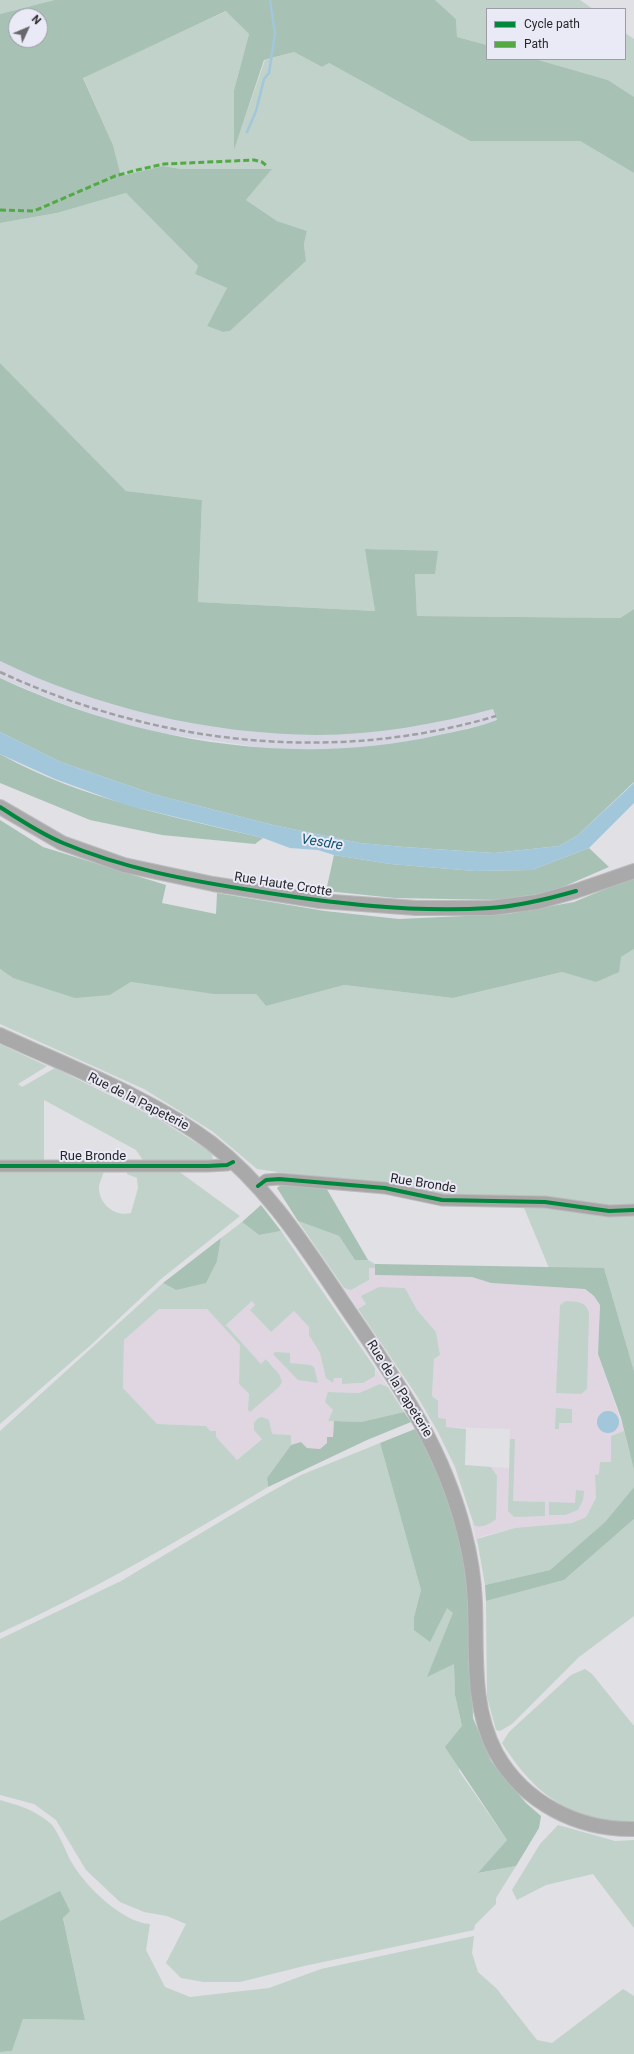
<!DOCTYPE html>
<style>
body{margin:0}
#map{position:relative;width:634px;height:2054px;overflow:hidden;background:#e0e0e5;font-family:Roboto,sans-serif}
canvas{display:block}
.legend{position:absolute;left:486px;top:8px;width:140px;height:52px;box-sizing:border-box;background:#eaeaf6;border:1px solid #9c9ca5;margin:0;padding:5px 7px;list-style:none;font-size:12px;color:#27272b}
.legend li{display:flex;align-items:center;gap:8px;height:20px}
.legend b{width:20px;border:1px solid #9c9ca5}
.north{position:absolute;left:8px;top:8px;width:40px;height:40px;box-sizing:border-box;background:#eaeaf6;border:1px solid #9c9ca5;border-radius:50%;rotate:46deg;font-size:11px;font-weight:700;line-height:16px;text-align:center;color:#27272b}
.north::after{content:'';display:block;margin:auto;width:14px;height:18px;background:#68686c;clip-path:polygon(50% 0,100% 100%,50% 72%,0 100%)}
</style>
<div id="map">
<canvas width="634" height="2054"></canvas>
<ul class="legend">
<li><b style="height:5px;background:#00873e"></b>Cycle path</li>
<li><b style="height:5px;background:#53aa44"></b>Path</li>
</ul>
<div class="north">N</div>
</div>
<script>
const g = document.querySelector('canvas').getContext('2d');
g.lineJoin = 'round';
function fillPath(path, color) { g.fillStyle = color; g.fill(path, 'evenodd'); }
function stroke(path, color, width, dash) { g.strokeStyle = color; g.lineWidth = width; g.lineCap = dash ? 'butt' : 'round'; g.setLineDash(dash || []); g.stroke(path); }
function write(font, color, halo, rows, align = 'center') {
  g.font = font + ' Roboto,sans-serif'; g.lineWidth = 4; g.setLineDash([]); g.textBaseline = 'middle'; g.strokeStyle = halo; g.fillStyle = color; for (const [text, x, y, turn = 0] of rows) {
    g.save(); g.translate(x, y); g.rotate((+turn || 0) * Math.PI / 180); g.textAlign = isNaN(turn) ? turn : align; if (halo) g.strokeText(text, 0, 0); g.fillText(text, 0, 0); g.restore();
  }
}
fillPath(new Path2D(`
 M0 661 63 688 113 705 163 717 266 733 318 735 369 732 421 725 493 709 497 721 424 739 371 747 318 750 265 748 160 733 109 720 58 702 0 678Z`), '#d6d6e3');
fillPath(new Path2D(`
 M369 1268H375V1275L472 1277 491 1283 585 1289 594 1296 600 1305 598 1354 624 1431 611 1436V1463L599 1474 595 1475 596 1498 586 1517 572 1523 515 1528 480 1537 477 1544 472 1522 474 1525 497 1476 491 1467 509 1468 510 1429 446 1427 438 1419V1402L432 1396 434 1359 440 1355 436 1332 417 1310 405 1288 361 1296 366 1304 358 1309 344 1288 351 1290 369 1280Z
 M252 1301 255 1305 250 1309 271 1332 294 1311 309 1327V1335L320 1353 325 1374 334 1378H342V1384H353L363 1383 373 1377 376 1373 375 1368 388 1387 380 1384 359 1393 328 1392 333 1410 328 1421H334L333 1437 320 1449 307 1448 301 1442 291 1445V1435L267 1434 237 1460 205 1426 157 1424 123 1388 124 1340 159 1309H207L241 1345 239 1384 249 1395 248 1410 279 1387V1374L267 1359 261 1364 226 1325Z`), '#dfd6e2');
fillPath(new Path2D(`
 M0 0H54L0 14Z
 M435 0H580L593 9H487V45L457 37 456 19Z
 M227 11 249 34 234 90V149L265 60 294 52 322 67 329 63 470 141H580L634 173V609L620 618 417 616 415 574 438 552 366 549 375 611 198 602 202 500 126 491 0 363V223L57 213 126 193 198 266 195 274 227 288 207 326 223 332 230 331 306 261 304 244 307 231 277 221 246 200 271 170 181 169 163 166 121 176 113 145 83 77Z
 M625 33 634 39V97L608 80 535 59H625Z
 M634 949V1206L606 1208 521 1195 446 1196 257 1169 212 1131 144 1089 0 1024V969L13 978 110 995 131 982 217 994H256L266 1006 344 985 453 998 562 972 597 982 621 957Z
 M0 1044 47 1066 18 1084 22 1087 55 1068 160 1120 212 1153 213 1161 169 1160 145 1163 136 1150 44 1100V1165L0 1163Z
 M0 1168 104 1171C103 1176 98 1184 99 1190 101 1206 116 1217 131 1213L138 1188 137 1178 127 1174V1169L174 1168 240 1216 161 1279 92 1344 0 1424Z
 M522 1203 634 1211V1371L604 1268H549Z
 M298 1221 339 1236 355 1260H368L375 1264V1268H369V1280L351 1290 344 1288Z
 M242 1222 259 1235 281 1231 375 1368V1376L363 1383 342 1384V1378H334L333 1383 326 1378 320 1353 309 1335V1327L294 1311 271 1332 250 1310 255 1305 252 1301 226 1325 261 1364 266 1359 279 1374 282 1382 279 1387 250 1412 248 1410 249 1394 239 1384 240 1345 207 1309H159L124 1340 123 1388 157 1424 206 1426 210 1431H216V1437L237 1460 262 1439 254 1430V1423L258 1418 262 1417 269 1420 272 1434 291 1435V1445L267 1478 268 1487C181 1539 93 1591 0 1633V1431L163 1283 176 1290 217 1261 221 1238Z
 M379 1287 405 1288 417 1310 436 1332 440 1355 434 1359 432 1396 438 1401V1418L446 1419V1427L466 1429 465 1465 491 1467 497 1476 496 1519C490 1524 481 1529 474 1525L455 1467 438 1432 417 1396 358 1309 366 1304 361 1296Z
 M566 1301C577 1302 586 1301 589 1313L587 1389 581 1394 556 1393 560 1305Z
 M275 1352 290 1353V1363L310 1365 314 1367 318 1383 298 1380 273 1354Z
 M380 1384 388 1387 404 1412 361 1422 328 1421 333 1410 325 1402 328 1392 359 1393Z
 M556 1408 572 1409V1423H559V1429H555Z
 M624 1431 634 1470V1487L605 1522 550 1570 485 1585 477 1539 515 1528 572 1523 586 1517 596 1498 595 1475 599 1474 600 1462H611V1436Z
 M510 1439H515L513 1501 545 1502V1516L514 1517 508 1511Z
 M380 1443 421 1590 414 1617 447 1607 454 1613 428 1676 454 1663 455 1695 462 1726 459 1771 507 1840 479 1873 516 1866 496 1898V1904L475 1925 474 1930 304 1966 240 1982H204L181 1978 166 1963 186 1924 167 1916 144 1912 120 1902 86 1870 56 1820 34 1804 0 1795V1639L121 1581 258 1499 301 1475Z
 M576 1490 584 1491 583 1500 578 1510 565 1515H549V1502L575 1503Z
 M634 1519V1616L579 1657 512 1724 500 1731 496 1730 487 1697 486 1601 564 1580Z
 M585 1669 592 1674 634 1726V1823C625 1824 616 1821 607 1820 557 1812 529 1785 502 1743L509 1732 571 1675Z
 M0 1800C18 1805 35 1810 50 1823 58 1830 66 1853 72 1863 85 1886 123 1923 150 1924L146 1950 165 1987 190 1997 269 1988 321 1969 474 1936 472 1953 478 1972 497 1989 537 2040 552 2043 623 1989 634 1996V2054H0V2052L12 2051 23 2019 85 2020 63 1917 60 1892 0 1921Z
 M558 1825 615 1841 634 1840V1928L593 1874 546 1885 517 1900 512 1890 540 1844Z`), '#c0d2c9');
fillPath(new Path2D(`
 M54 0H435L456 19 457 37 487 45V59H535L608 80 634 97V173L580 141H470L329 63 322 67 294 52 264 60 234 150V90L249 34 226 11 83 78 113 145 121 176 163 166 181 169H272L246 200 277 221 307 231 304 244 306 261 230 331 223 332 207 326 227 288 195 274 198 266 126 193 57 213 0 223V14ZM16 16H40V40H16Z
 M0 363 126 491 202 500 198 602 375 611 365 549 438 551 435 574H415L417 616 620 618 634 609V782L578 835 559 846 494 853 404 847 360 843 273 825 153 794 61 762 0 732V678C135 741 292 768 439 735 458 731 479 727 497 720L493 709C436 724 376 735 317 735 208 734 97 708 0 661Z
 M0 754C81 799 174 817 263 838L255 844 162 835 90 820 0 783Z
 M0 820 43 847 166 885 162 903 216 914 217 893 325 911 399 919 508 914 574 902 634 877V949L621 957 619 972 596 982 562 972 453 998 344 985 266 1006 256 994H214L131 982 110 995 75 998 13 978 0 969Z
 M589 848 609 867 551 892 499 900 395 898 326 891 334 855 390 864 475 871 532 870Z
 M286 1181 325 1186 368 1260H355L339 1236 298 1221 277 1188Z
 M261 1205 281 1231 259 1235 242 1222Z
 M221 1238 217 1261 206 1283 176 1290 163 1283Z
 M375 1264 604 1268 634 1371V1470L621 1418 598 1354 600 1305 594 1296 585 1289 491 1283 472 1277 375 1275Z
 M404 1412 411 1422 367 1440 268 1487 267 1478 291 1445 301 1442 307 1448 320 1449 327 1443V1437H333L334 1421 361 1422Z
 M415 1429 441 1475 461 1536 470 1602 473 1718 491 1761 526 1803 541 1816 539 1828 516 1866 478 1873 507 1840 445 1747 462 1726 455 1695 454 1664 427 1677 453 1613 447 1608 430 1642 414 1630V1617L421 1590 380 1443Z
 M634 1487V1519L564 1580 486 1601 485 1585 550 1570 605 1522Z
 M60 1891 70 1911 63 1918 85 2020 23 2019 12 2051 0 2052V1921Z`), '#a7c1b4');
fillPath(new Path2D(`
 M0 732 61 762 153 794 273 825 360 843 404 847 494 853 559 846 578 835 634 783V803L589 848 532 870 475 871 390 864 334 855 318 850 290 848 263 838 126 805 55 779 0 754Z
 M597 1422a11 11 0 1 1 22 0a11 11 0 1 1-22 0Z`), '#a2c7da');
stroke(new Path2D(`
 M247 132 256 111 264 79 269 73 275 34 270 0`), '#a2c7da', 2.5);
const minor = new Path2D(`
 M0 1166H208L227 1165 233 1162
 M258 1186 266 1180 279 1179 385 1188 442 1200 545 1202 609 1211 634 1210`);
const major = new Path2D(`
 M0 807 62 843 124 865 213 884 320 901 416 908H491L537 902 576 891 634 871
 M0 1035C69 1067 150 1097 211 1143 268 1187 304 1245 344 1304 394 1378 442 1443 464 1531 470 1554 474 1578 475 1602 477 1653 471 1706 496 1753 524 1803 578 1830 634 1829`);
stroke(minor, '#bcbcbf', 13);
stroke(major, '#bcbcbf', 16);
stroke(minor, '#a7a6a5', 11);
stroke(major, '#a9a9aa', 14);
stroke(new Path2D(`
 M0 672C155 744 331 765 496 716`), '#a0a0a3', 2.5, [6, 3]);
stroke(new Path2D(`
 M0 210 34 211 115 176 137 170 164 164 254 160 262 162 268 167`), '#53aa44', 3, [6, 3]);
stroke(new Path2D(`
 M0 807C20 820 41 834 63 843 122 868 186 880 250 890 329 903 410 913 490 908 520 906 548 899 576 891
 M0 1166H208L227 1165 233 1162
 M258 1186 266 1180 279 1179 385 1188 442 1200 545 1202 609 1211 634 1210`), '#00873e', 4);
write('13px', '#27272b', '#eaeaf6', [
 ["Rue Haute Crotte",283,885,9],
 ["Rue de la Papeterie",138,1102,27],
 ["Rue Bronde",93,1157],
 ["Rue Bronde",423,1184,9],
 ["Rue de la Papeterie",399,1389,58]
]);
write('italic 14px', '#11556f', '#eaeaf6', [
 ["Vesdre",322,843,9]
]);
</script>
